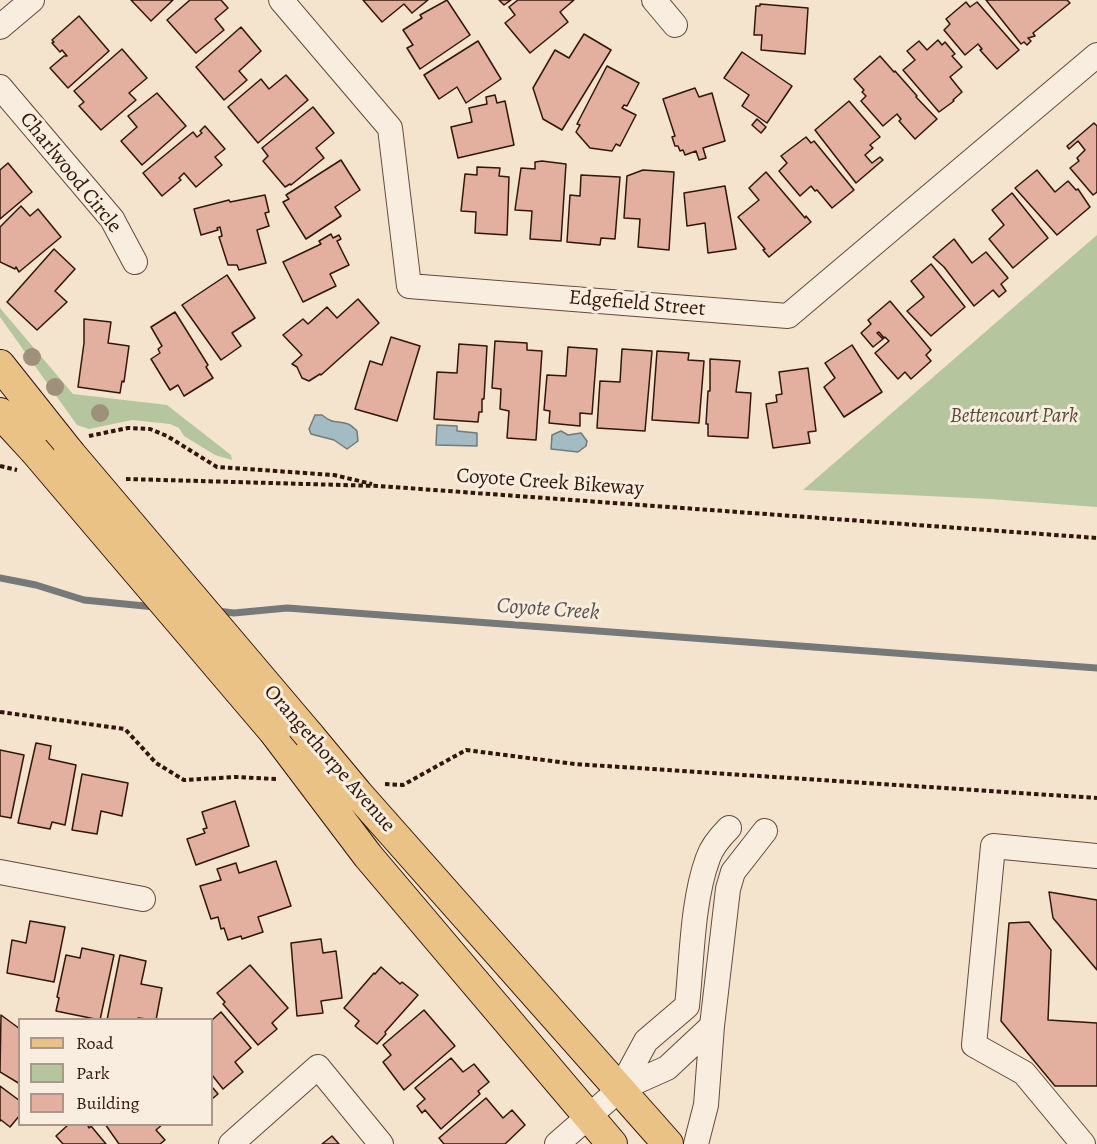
<!DOCTYPE html>
<style>
body{margin:0}
#map{position:relative;width:1097px;height:1144px;overflow:hidden;background:#f5e4cd;font-family:Alegreya,serif}
canvas{display:block}
.legend{position:absolute;left:18px;top:1018px;width:195px;height:108px;box-sizing:border-box;background:#f8edde;border:2px solid #a8978a;margin:0;padding:8px 10px;list-style:none;font-size:18px;color:#30160c}
.legend li{display:flex;align-items:center;gap:12px;height:30px}
.legend b{width:30px;border:2px solid #a8978a}
</style>
<div id="map">
<canvas width="1097" height="1144"></canvas>
<ul class="legend">
<li><b style="height:8px;background:#eac286"></b>Road</li>
<li><b style="height:16px;background:#b5c59e"></b>Park</li>
<li><b style="height:16px;background:#e3af9e"></b>Building</li>
</ul>
</div>
<script>
const g = document.querySelector('canvas').getContext('2d');
g.lineJoin = 'round';
function fillPath(path, color) { g.fillStyle = color; g.fill(path, 'evenodd'); }
function stroke(path, color, width, dash) { g.strokeStyle = color; g.lineWidth = width; g.lineCap = dash ? 'butt' : 'round'; g.setLineDash(dash || []); g.stroke(path); }
function write(font, color, halo, rows, align = 'center') {
  g.font = font + ' Alegreya,serif'; g.lineWidth = 6; g.setLineDash([]); g.textBaseline = 'middle'; g.strokeStyle = halo; g.fillStyle = color; for (const [text, x, y, turn = 0] of rows) {
    g.save(); g.translate(x, y); g.rotate((+turn || 0) * Math.PI / 180); g.textAlign = isNaN(turn) ? turn : align; if (halo) g.strokeText(text, 0, 0); g.fillText(text, 0, 0); g.restore();
  }
}
fillPath(new Path2D(`
 M1097 235V507L990 499 803 490Z
 M0 308 73 394 167 405 231 455 232 460 215 455 184 436 179 428 170 424 132 420 89 429 77 425 0 317Z`), '#b5c59e');
const water = new Path2D(`
 M315 415H322C334 425 337 420 348 424 351 425 354 428 357 431L358 441 347 449 334 440 311 434 309 429Z
 M437 425 457 426V431L477 433V446L436 445Z
 M561 431 568 435 581 433 587 441 586 446 578 452 551 449 552 435Z`);
fillPath(water, '#a3bbc3');
stroke(water, '#75797a', 1.5);
stroke(new Path2D(`
 M0 578 36 585 84 600 155 607
 M217 611 234 613 287 608 1097 668`), '#75797a', 7);
const building = new Path2D(`
 M131 0H173L151 21Z
 M190 0H221L228 8 215 19 224 30 196 53 167 20Z
 M363 0H428L412 13 404 4 382 22Z
 M447 0 470 35 420 69 407 48 413 45 403 30 422 18 420 15Z
 M499 0H511L504 5Z
 M518 0H574L560 12 568 22 530 53 505 23 515 15 509 7Z
 M986 0H1067L1070 3 1033 33 1035 36 1028 38 1031 41 1027 45 1024 42 1021 44Z
 M966 2 970 7 977 2 1019 50 997 69 980 50 982 49 978 44 965 55 944 30 950 24 946 19Z
 M760 4 808 8 805 54 761 50 762 35H754L756 6H760Z
 M79 16 109 51 68 88 50 68 64 56H67L62 50 60 52 52 43 54 42 52 40Z
 M241 27 261 51 239 71 247 80 224 100 196 67Z
 M584 34 611 50 562 130 543 119 533 88 555 50 569 58Z
 M938 40 942 45 945 42 955 54 952 56 962 67 950 77 962 92 953 100 954 101 939 112 903 70 915 60 907 51 919 41 927 50Z
 M478 41 501 79 466 103 457 87 439 99 424 75Z
 M122 49 147 78 129 93 136 100 101 130 79 106 84 102 74 91Z
 M742 52 792 86 767 123 742 106 749 95 724 78Z
 M880 56 894 72 895 71 917 96 916 97 937 119 915 139 899 121 901 119 897 114 883 126 861 101 866 96 862 92 864 90 854 79Z
 M607 66 639 83 627 106 624 105 622 108 636 115 620 146 616 144 612 151 590 148 576 132 580 125 577 124Z
 M286 75 308 100 258 143 228 107 261 79 269 89Z
 M695 88 699 97 712 93 725 141 703 148 706 158 699 160 696 151 685 155 683 150 680 151 678 146H675L672 137 675 136 663 99Z
 M157 93 186 126 142 165 121 141 137 127 128 116Z
 M495 95 497 103 505 101 514 145 458 158 451 127 472 122 469 108 487 104 486 97Z
 M849 101 880 137 870 145 873 148 865 155 872 163 880 157 883 160 856 183 815 130Z
 M313 107 334 133 316 148 324 158 291 185 290 184 285 187 263 161 268 156 262 148Z
 M757 119 766 127 761 133 752 125Z
 M1094 123 1097 126V192L1093 195 1070 168 1079 161 1077 158 1085 150 1078 141 1069 149 1067 146Z
 M205 126 225 149 215 157 222 165 196 187 184 173 179 178 181 180 162 196 143 173 193 132 197 137 202 133 200 131Z
 M806 137 811 143 814 141 854 190 832 208 817 190 815 191 811 186 800 196 779 171 787 163 781 156Z
 M341 160 360 190 335 207 341 216 306 239 283 202 289 199 286 195Z
 M542 161 566 164 561 241 530 239 532 211 515 210 521 168 535 169V162Z
 M8 163 32 192 0 219V170Z
 M477 167 500 168 499 176 509 177 507 235 475 233 476 212 461 211 465 174 477 175Z
 M643 170 674 172 669 250 638 247 640 219 624 218 627 176Z
 M1037 170 1055 192 1068 181 1076 190 1078 189 1090 207 1057 235 1015 188Z
 M766 172 805 218 806 216 811 222 769 257 763 250 765 249 738 217 759 200 749 188Z
 M581 175 620 177 615 239 601 238 600 245 567 242 570 195 580 196Z
 M725 186 736 249 708 253 705 223 687 226 684 193Z
 M1012 193 1048 238 1013 268 989 239 1004 225 992 210Z
 M265 195 269 212 265 213 269 226 257 230 266 263 239 270 237 265H228L219 237 222 236 220 227 217 228 218 230 201 235 194 209 229 200 230 202Z
 M21 206 30 216 38 209 61 237 19 272 16 267 15 269 0 262V227Z
 M331 234 333 238 339 235 341 239 337 241 349 265 330 274 336 286 303 302 283 262 321 244 319 241Z
 M954 239 972 263 986 252 1008 278 1001 284 1006 291 999 297 993 290 974 306 944 267 933 257Z
 M54 249 75 269 55 291 67 302 37 330 7 302Z
 M931 264 965 307 931 336 907 311 924 297 911 281Z
 M227 275 255 318 232 333 241 346 221 360 182 305Z
 M358 299 379 323 321 375 320 374 309 381 302 378 297 367 292 364 302 355 283 335 303 319 308 324 327 307 337 318Z
 M890 301 931 350 926 355 931 361 911 379 905 372 898 379 875 353 889 341 885 337 884 338 879 332 877 333 883 339 873 347 861 333 871 324 868 320Z
 M175 312 208 365 206 367 213 378 184 396 178 385 170 390 151 359 160 353 158 349 162 346 151 327Z
 M84 319 111 322 108 343 129 346 124 382 122 381 120 393 78 387 84 343Z
 M391 337 420 346 397 421 355 409 370 361 382 365Z
 M495 341 527 343V350L542 351 536 440 507 438 509 411 500 409 501 389 492 388Z
 M459 344 487 346 484 399H482V412H479L478 422 434 419 437 372 457 373Z
 M852 345 882 392 844 417 824 387 835 378 825 363Z
 M568 347 597 349 592 414 580 413V426L549 423 550 411 544 410 547 375 566 376Z
 M622 349 652 351 645 431 597 428 600 381 620 382Z
 M657 351 689 353 688 360 704 361 699 423 652 420Z
 M710 359 740 361 736 392 751 393 748 438 708 436V424H706L708 391H710Z
 M808 368 816 431 808 432 810 443 773 448 766 404 777 402 776 395 782 394 779 372Z
 M36 743 51 746 49 759 76 765 65 825 52 822 50 829 18 823Z
 M0 750 24 755 11 818 0 816Z
 M82 774 128 783 122 816 101 811 97 834 72 830Z
 M235 801 249 846 196 865 187 839 205 833 203 829 207 828 202 812Z
 M276 861 291 906 258 917 263 932 242 939 241 936 228 940 224 928 221 929 218 917 211 919 200 886 221 880 217 869 236 863 239 873Z
 M1049 892 1097 900V970L1053 918Z
 M30 921 65 927 54 982 7 973 12 940 26 943Z
 M1029 922 1051 950 1048 1020 1097 1023V1086H1055L1001 1021 1009 923Z
 M321 939 323 953 336 951 342 998 321 1001 323 1013 297 1016 291 943Z
 M82 948 114 955 100 1020 56 1011 59 998 57 997 66 955 80 958Z
 M120 955 146 961 141 984 162 988 156 1020 138 1018V1020H107Z
 M250 965 288 1008 272 1023 277 1029 258 1045 223 1004 225 1002 217 993Z
 M381 967 400 984 402 982 418 995 385 1032 386 1034 377 1044 355 1026 359 1021 344 1008 374 973 375 974Z
 M424 1010 455 1046 404 1090 383 1062 391 1055 383 1045Z
 M221 1012 251 1048 235 1062 243 1072 223 1089 212 1075V1020Z
 M1 1015 20 1029V1084L0 1072Z
 M451 1058 463 1072 474 1064 489 1082 478 1091 480 1094 441 1129 425 1110 422 1113 417 1106 425 1099 415 1088Z
 M0 1086 20 1101V1115L10 1127 1 1120 0 1121Z
 M213 1088 218 1094 212 1099V1089Z
 M486 1098 503 1118 512 1110 525 1125 505 1144H444L439 1138Z
 M69 1124H87L89 1128 91 1126 106 1144H63L56 1136Z
 M105 1124H163L156 1130 165 1140 160 1144H119Z
 M332 1136 339 1144H322Z`);
fillPath(building, '#e3af9e');
stroke(building, '#30160c', 1.5);
const minor = new Path2D(`
 M281 0 390 128 409 286 788 316 1097 55
 M654 0 675 25
 M0 27 32 0
 M0 87 112 219 135 262
 M0 872 143 899
 M620 1089 646 1041 687 1006C692 960 692 901 708 858 712 846 720 837 729 828
 M231 1144 318 1067 381 1144
 M557 1144 620 1089 667 1068 712 1026 728 889 733 872 765 831
 M696 1144 706 1105 712 1026
 M1083 1144 1024 1073 974 1045 993 846 1097 856`);
const major = new Path2D(`
 M0 365 69 452
 M0 413 34 450
 M275 733 368 856 612 1144
 M309 735 358 794 668 1144`);
stroke(minor, '#614a3c', 26);
stroke(major, '#30160c', 32);
stroke(new Path2D(`
 M89 436 128 428 150 429 167 436 217 467 334 475 372 484
 M0 466 17 470
 M126 479 379 486 1097 538
 M0 712 125 729 156 763 184 780 236 777 276 779
 M385 784 403 785 466 750 575 764 1097 798`), '#30160c', 4, [4.5, 3]);
stroke(minor, '#f8edde', 24);
stroke(major, '#eac286', 30);
const majorBridge = new Path2D(`
 M34 450 275 733
 M69 452 309 735`);
stroke(majorBridge, '#30160c', 32, []);
stroke(majorBridge, '#eac286', 30);
g.fillStyle = '#9f907b';
for (const [x, y] of [
 [32,357],
 [55,387],
 [100,413]
]) { g.beginPath(); g.arc(x, y, 9, 0, 2 * Math.PI); g.fill(); }
write('21px', '#30160c', '#f8edde', [
 ["Charlwood Circle",70,173,51],
 ["Edgefield Street",637,304,5],
 ["Coyote Creek Bikeway",550,483,4],
 ["Orangethorpe Avenue",329,759,49]
]);
write('italic 21px', '#584b38', '#f8edde', [
 ["Bettencourt Park",1014,417]
]);
write('italic 22px', '#58504c', '#f8edde', [
 ["Coyote Creek",548,610,4]
]);
</script>
